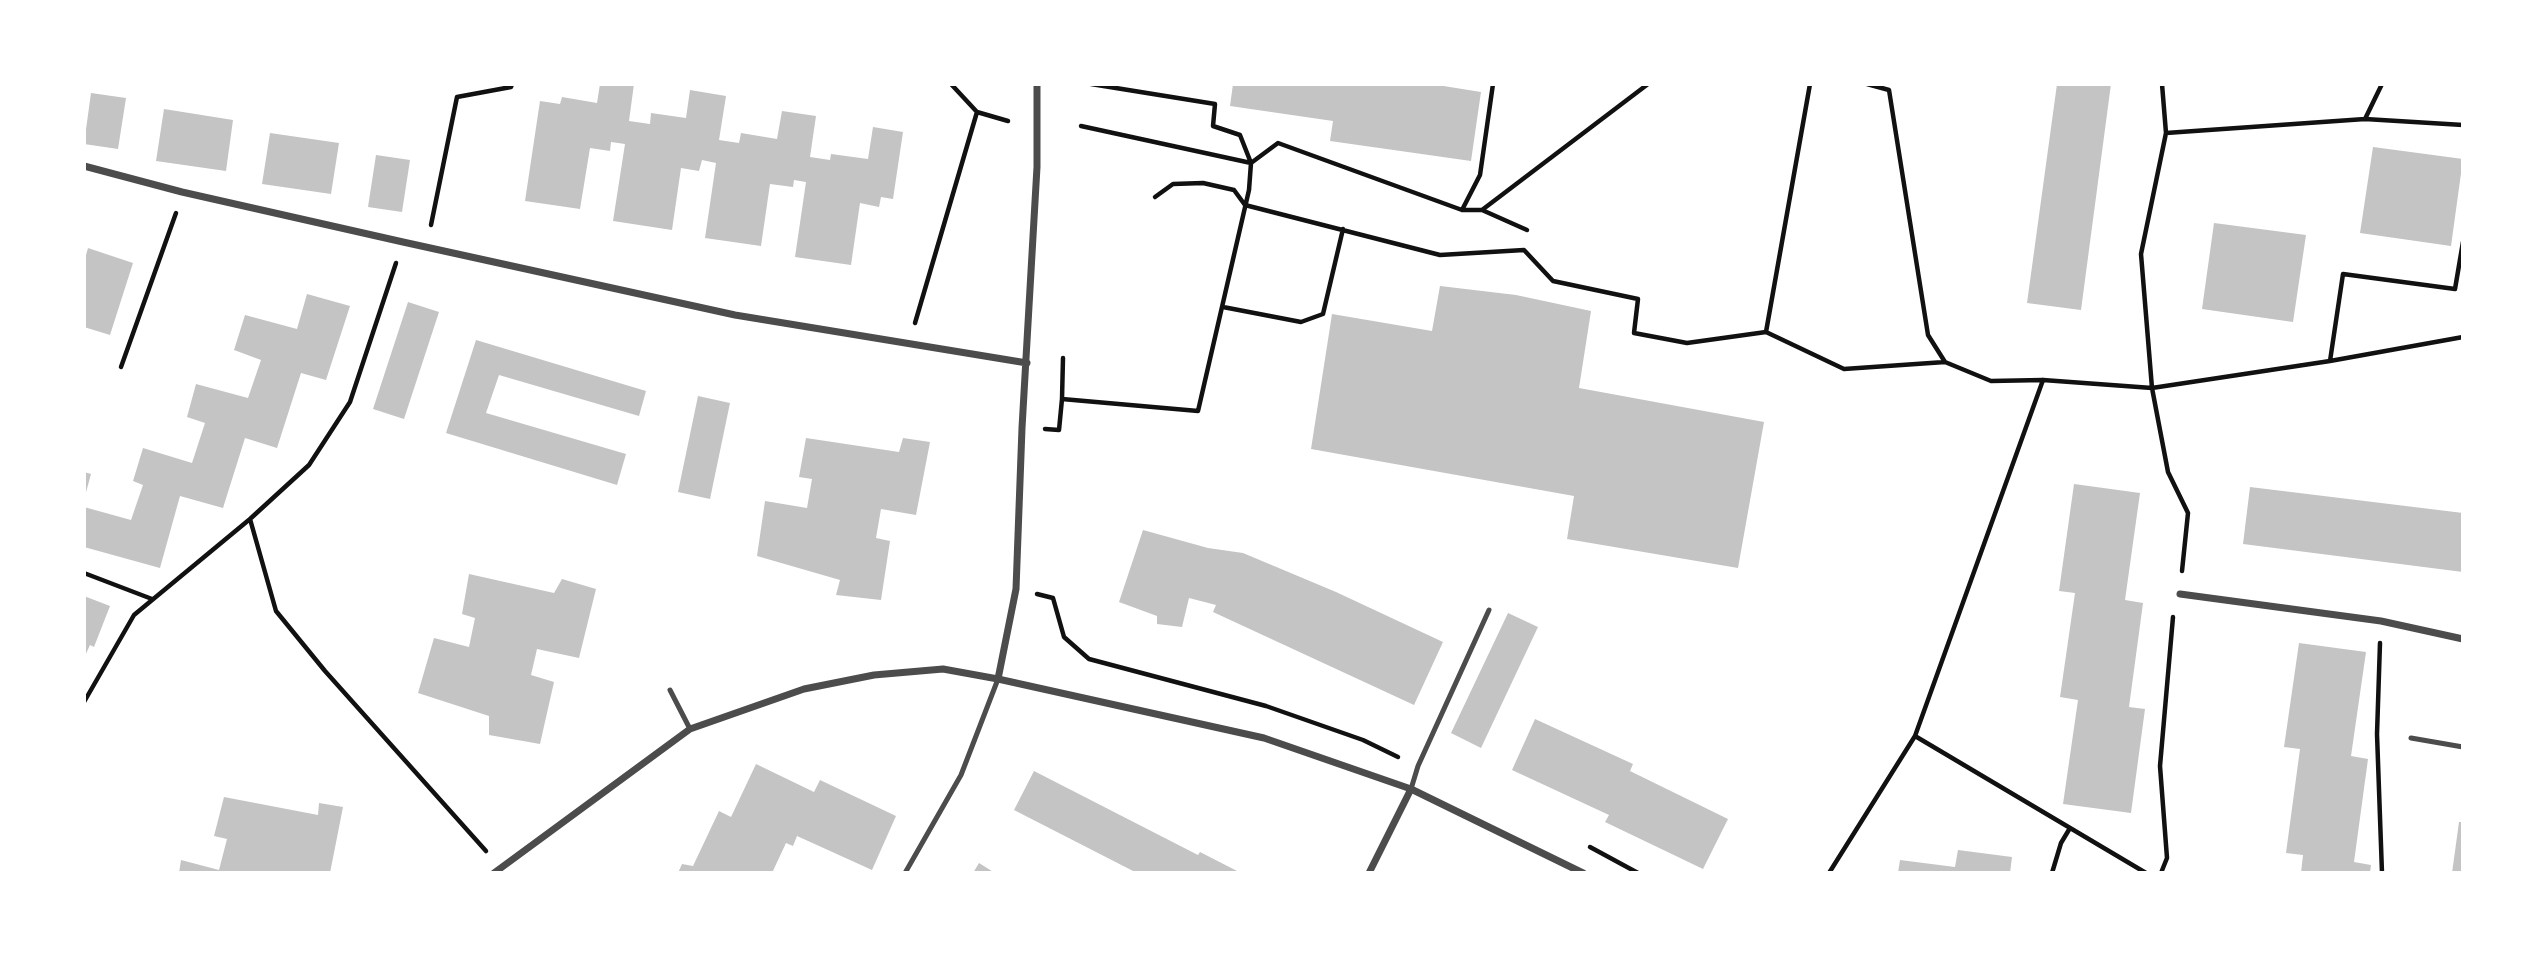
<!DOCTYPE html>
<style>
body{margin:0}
#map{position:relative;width:2547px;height:957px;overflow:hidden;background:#fff;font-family:Helvetica,sans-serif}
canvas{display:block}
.frame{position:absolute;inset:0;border:86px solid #fff;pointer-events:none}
</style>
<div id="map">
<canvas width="2547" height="957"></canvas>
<div class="frame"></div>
</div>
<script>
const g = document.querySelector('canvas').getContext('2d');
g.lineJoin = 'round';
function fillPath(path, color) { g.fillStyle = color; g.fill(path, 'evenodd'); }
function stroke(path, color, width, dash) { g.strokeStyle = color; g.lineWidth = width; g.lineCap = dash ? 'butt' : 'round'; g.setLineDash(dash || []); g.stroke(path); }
fillPath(new Path2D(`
 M600 84H634L629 121 650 124 651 113 686 118 690 90 726 96 719 140 739 143 741 133 777 139 782 111 816 116 810 157 830 160 831 154 868 159 873 127 903 132 893 199 881 197 879 207 860 203 851 265 795 257 806 182 794 180 793 187 770 184 761 246 705 238 716 163 702 160 699 171 681 168 672 230 613 221 625 144 611 142 610 151 590 148 580 209 525 201 540 101 560 104 562 97 597 103Z
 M1233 84H1431L1481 92 1471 161 1330 141 1333 121 1230 106Z
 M2057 84H2111L2081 310 2027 303Z
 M91 93 126 98 118 149 84 144Z
 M164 109 233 120 226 171 156 161Z
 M270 133 339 143 331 194 262 184Z
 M2373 147 2463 159 2451 246 2360 233Z
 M376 155 410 160 402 212 368 207Z
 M2214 223 2306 235 2293 322 2202 309Z
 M88 248 133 263 110 335 84 327V262Z
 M1440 286 1516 295 1591 311 1579 388 1764 422 1738 568 1567 539 1574 496 1311 449 1332 314 1432 331Z
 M307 294 350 306 326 380 301 373 277 448 245 438 223 508 180 496 160 568 84 547V507L131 520 143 485 133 481 143 448 192 463 205 423 187 417 196 384 248 398 261 360 234 350 245 315 297 329Z
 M408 302 439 312 404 419 373 409Z
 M476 340 646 391 639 416 499 375 486 413 626 454 617 485 446 433Z
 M698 396 730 403 710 499 678 492Z
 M806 438 899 452 903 438 930 442 916 515 881 509 876 538 890 541 881 600 836 595 840 580 757 556 765 501 807 508 812 479 799 477Z
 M84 472 91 474 85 496H84Z
 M2074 484 2140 493 2125 600 2143 603 2129 707 2145 709 2131 813 2063 804 2078 700 2060 697 2075 593 2059 591Z
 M2250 487 2463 513V572L2243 544Z
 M1143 530 1208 548 1243 553 1336 592 1443 642 1414 705 1213 612 1216 605 1189 598 1182 627 1157 624V616L1119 602Z
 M469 574 554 593 562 579 596 589 579 658 537 649 531 675 554 682 540 744 489 735V716L418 693 434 638 469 647 475 618 462 614Z
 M84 596 110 606 94 647 90 645 84 658Z
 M1508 613 1538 627 1481 748 1451 733Z
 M2299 643 2366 652 2351 756 2368 759 2354 862 2371 865 2370 873H2301L2303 855 2286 853 2300 749 2284 747Z
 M1535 719 1633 764 1630 771 1728 819 1703 869 1605 822 1609 815 1512 770Z
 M756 764 814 792 820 780 896 816 872 870 797 836 793 846 786 843 772 873H678L682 864 693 866 719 811 731 817Z
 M1034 771 1198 855 1200 852 1241 873H1137L1014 810Z
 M224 797 318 815 319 803 343 807 330 873H179L181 860 219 870 227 839 214 836Z
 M2459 822H2463V873H2452Z
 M1958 850 2012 857 2010 873H1898L1900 860 1955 867Z
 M979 863 995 873H973Z`), '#c4c4c4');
stroke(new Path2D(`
 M951 84 977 112 1008 121
 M1867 84 1889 90 1928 335 1945 362 1991 381 2043 380 2152 388 2330 361 2463 337
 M2162 84 2166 133 2141 254 2152 388 2168 472 2188 513 2182 571
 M2365 119 2463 125
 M1081 126 1251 163 1278 143 1462 210H1482L1648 84
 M2166 133 2365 119 2382 84
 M1155 197 1173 184 1203 183 1234 190 1245 205 1440 255 1524 250 1553 281 1638 299 1634 333 1687 343 1766 332 1810 84
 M1462 210 1480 175 1493 84
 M1482 210 1527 230
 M431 225 457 97 511 87 512 84
 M1223 307 1301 322 1323 314 1343 229
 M915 323 977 112
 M1766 332 1844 369 1945 362
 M2330 361 2343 274 2455 289 2463 242
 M121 367 176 213
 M1062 399 1063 358
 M1045 429 1059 430 1062 399 1198 411 1249 190 1251 163 1240 135 1213 126 1215 104 1091 84
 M250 519 276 611 325 671 486 851
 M84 573 152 599
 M1037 594 1053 598 1064 637 1089 659 1266 706 1363 740 1398 757
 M2380 643 2377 734 2382 873
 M84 702 134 615 250 519 309 465 350 402 396 263
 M1915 736 2146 873
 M1590 847 1638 873
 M1829 873 1915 736 2043 380
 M2052 873 2061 843 2070 828
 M2161 873 2167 858 2160 766 2173 617`), '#111', 4.5);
stroke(new Path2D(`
 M670 690 690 729
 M2411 738 2463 747
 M1411 789 1418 766 1489 610
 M905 873 961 775 998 679`), '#4c4c4c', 5);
stroke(new Path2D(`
 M84 166 182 192 403 242 735 315 1027 363
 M2180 594 2381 621 2463 639
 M998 679 1016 589 1022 428 1037 167V84
 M494 873 690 729 804 689 874 675 943 669 998 679 1264 738 1411 789 1583 873
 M1369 873 1411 789`), '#4c4c4c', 7);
</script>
